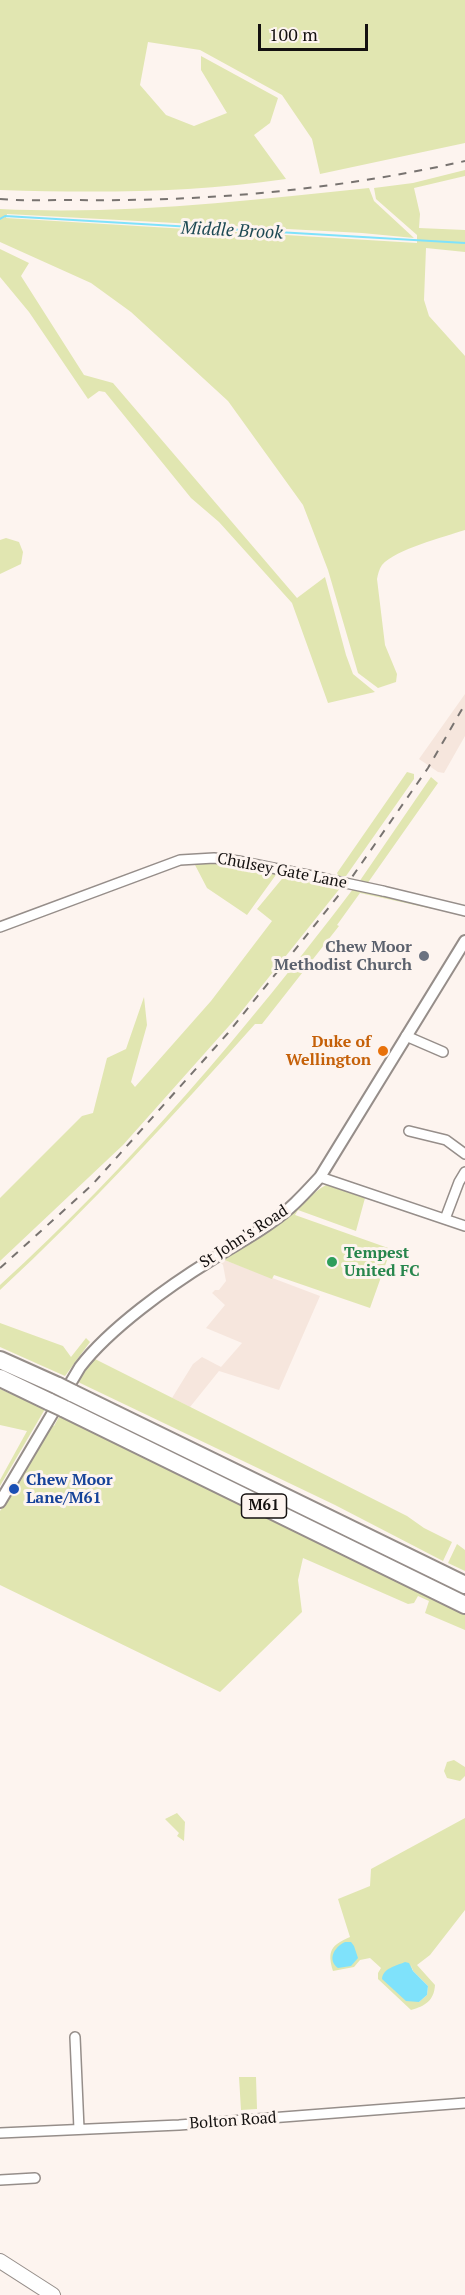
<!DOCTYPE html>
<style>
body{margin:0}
#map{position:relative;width:465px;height:2295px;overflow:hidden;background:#fdf4ef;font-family:"PT Serif",serif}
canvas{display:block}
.scale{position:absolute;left:258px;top:24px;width:110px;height:27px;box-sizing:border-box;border:3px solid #141110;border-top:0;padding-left:8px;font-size:18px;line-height:21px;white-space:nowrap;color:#141110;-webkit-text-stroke:4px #fdf4ef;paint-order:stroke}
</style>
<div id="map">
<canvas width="465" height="2295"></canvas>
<div class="scale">100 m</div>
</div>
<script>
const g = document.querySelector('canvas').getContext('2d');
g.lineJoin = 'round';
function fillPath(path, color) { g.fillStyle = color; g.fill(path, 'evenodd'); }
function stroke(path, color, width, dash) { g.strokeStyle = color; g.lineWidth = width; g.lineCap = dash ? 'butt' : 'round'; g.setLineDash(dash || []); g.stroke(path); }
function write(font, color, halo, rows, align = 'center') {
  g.font = font + ' "PT Serif",serif'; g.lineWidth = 6; g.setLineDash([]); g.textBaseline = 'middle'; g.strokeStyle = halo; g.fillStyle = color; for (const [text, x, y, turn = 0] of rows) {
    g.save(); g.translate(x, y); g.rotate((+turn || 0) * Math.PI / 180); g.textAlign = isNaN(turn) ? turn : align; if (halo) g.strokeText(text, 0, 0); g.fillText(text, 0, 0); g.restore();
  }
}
fillPath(new Path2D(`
 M465 694V736L444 773 438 772 419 759Z
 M222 1259 320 1296 279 1390 219 1371 190 1407 172 1398 193 1364 202 1357 221 1367 242 1343 206 1328 225 1305 212 1293 215 1290H219L226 1281 223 1265 219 1261Z`), '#f6e6dd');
fillPath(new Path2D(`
 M0 0H465V143L320 174 312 139 282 95 200 50 148 42 140 85 166 115 194 126 227 113 201 70V56L278 98 270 123 254 135 286 179C189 193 97 193 0 190Z
 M465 170V176L414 188 420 214 419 228 465 230V252L426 248 424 300 429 316 465 356V530C444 537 396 549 382 565 379 569 378 574 377 579L385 645 397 674 396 682 378 688 358 673 328 570 303 505 228 401 131 312 91 283 0 242V209C124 215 246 201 369 188L374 201 414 238 362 233 7 214 6 218 417 243V235L376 199 374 188 413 183Z
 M0 249 29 263 21 276 84 375 113 383 297 598 325 577 346 655 353 674 375 692 328 703 292 603 219 522 191 498 105 392 99 391 88 399 29 312 0 277Z
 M6 538 19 542 23 552 21 564 0 574V540Z
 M407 772 414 774V779L346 876 339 877 337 873Z
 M431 777 438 783 367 884 359 882Z
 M224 862 278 872 247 915 207 888 194 863Z
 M286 874 341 887 237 1017 123 1145 0 1261V1198L82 1116 93 1113 107 1058 126 1049 144 997 147 1025 131 1082 135 1087 211 1001 272 921 257 909Z
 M353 889 435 906 433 909 360 893 337 925 339 926 262 1024H255C173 1116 90 1207 0 1290V1285C131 1166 246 1030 353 889Z
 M326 1185 365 1198 356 1231 298 1210 295 1215 391 1249 370 1308 274 1275 272 1279 222 1259C246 1246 269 1233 290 1216 303 1206 312 1192 326 1185Z
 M0 1323 63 1346 71 1357 86 1338 90 1342 65 1376 0 1347Z
 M93 1358 407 1516 424 1528 452 1542 443 1561 335 1505 78 1382Z
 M0 1389 45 1409 0 1486V1480L27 1431 0 1425Z
 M60 1415 465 1612V1630L425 1613 429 1601 418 1596 414 1603 408 1604 303 1558 298 1580 302 1612 220 1692 0 1585V1511L18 1484 17 1482 50 1425 54 1426Z
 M457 1544 465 1550V1571L448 1563Z
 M454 1760 465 1767V1776L460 1781 447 1778 444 1771 447 1762Z
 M177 1813 185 1822 184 1841 177 1836 179 1833 165 1819Z
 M465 1818V1910L430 1955 417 1965 435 1985C434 2001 425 2006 411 2010L378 1979V1973L381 1968 370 1958 360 1960 354 1967 333 1971C327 1951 331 1945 350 1937L338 1899 370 1886 371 1869ZM411 1965 413 1971 428 1986 427 1995 419 2002Z
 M239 2077H256L257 2109 241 2110Z`), '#e1e6b1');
fillPath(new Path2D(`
 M345 1942H351L354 1946 358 1958 351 1966 338 1968C327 1960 334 1947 345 1942Z
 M405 1962 409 1963 413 1971 428 1986 427 1995 419 2002 406 2001 382 1979C383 1968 396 1966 405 1962Z`), '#7fe2fb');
stroke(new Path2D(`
 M0 219 5 216 465 243`), '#7fe2fb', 2);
const minor = new Path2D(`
 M383 891 465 911
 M0 927 180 860 214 858 238 861 322 878
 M406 1036 443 1052
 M409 1131 446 1140 465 1154
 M320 1177 465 1226
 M445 1219 459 1182 465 1172
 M75 2037 79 2129
 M0 2133 179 2125 465 2103
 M0 2180 35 2178`);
const tertiary = new Path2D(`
 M0 1502 80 1367C110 1328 169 1286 211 1260 231 1247 253 1236 273 1221 291 1209 305 1193 320 1177L465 941`);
const primary = new Path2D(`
 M0 2261 53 2295`);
const motorway = new Path2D(`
 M0 1360 58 1386
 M0 1378 50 1402
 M72 1393 465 1585
 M63 1408 465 1605`);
stroke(minor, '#968e8a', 12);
stroke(tertiary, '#968e8a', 14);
stroke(primary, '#968e8a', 16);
stroke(motorway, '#968e8a', 20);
stroke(minor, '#fff', 9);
stroke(tertiary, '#fff', 10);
stroke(primary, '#fff', 14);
stroke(motorway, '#fff', 16);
stroke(new Path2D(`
 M0 199C24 201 49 200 73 200 204 202 337 190 465 161
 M0 1268 92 1185 228 1033 343 890 428 768 465 704`), '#787370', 2, [8, 8]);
const minorBridge = new Path2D(`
 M322 878 383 891`);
const motorwayBridge = new Path2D(`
 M58 1386 72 1393
 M50 1402 63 1408`);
stroke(minorBridge, '#968e8a', 12, []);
stroke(motorwayBridge, '#968e8a', 20, []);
stroke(minorBridge, '#fff', 9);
stroke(motorwayBridge, '#fff', 16);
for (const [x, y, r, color] of [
 [424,956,6,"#6b7280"],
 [383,1051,6,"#e8710a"],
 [332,1262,6,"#2e9e5b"],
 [14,1489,6,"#1a4fb4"]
]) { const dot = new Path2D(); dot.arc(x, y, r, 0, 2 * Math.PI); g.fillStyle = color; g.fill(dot); stroke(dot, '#fdf4ef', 2); }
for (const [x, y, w] of [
 [264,1506,45]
]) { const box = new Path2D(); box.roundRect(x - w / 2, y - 12, w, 24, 4.5); g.fillStyle = '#fdf4ef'; g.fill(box); stroke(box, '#141110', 1.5); }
write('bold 15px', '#141110', null, [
 ["M61",264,1506]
]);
write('16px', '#141110', '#fdf4ef', [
 ["Chulsey Gate Lane",282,871,11],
 ["St John's Road",244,1237,-33],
 ["Bolton Road",233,2121,-4]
]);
write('bold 16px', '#5b616d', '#fdf4ef', [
 ["Chew Moor",412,947],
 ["Methodist Church",412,965]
], 'right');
write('bold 16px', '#c56008', '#fdf4ef', [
 ["Duke of",371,1042],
 ["Wellington",371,1060]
], 'right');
write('bold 16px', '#27864d', '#fdf4ef', [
 ["Tempest",344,1253],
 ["United FC",344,1271]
], 'left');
write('bold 16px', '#164399', '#fdf4ef', [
 ["Chew Moor",26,1480],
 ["Lane/M61",26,1498]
], 'left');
write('italic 18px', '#1d4954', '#fdf4ef', [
 ["Middle Brook",232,231,3]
]);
</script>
